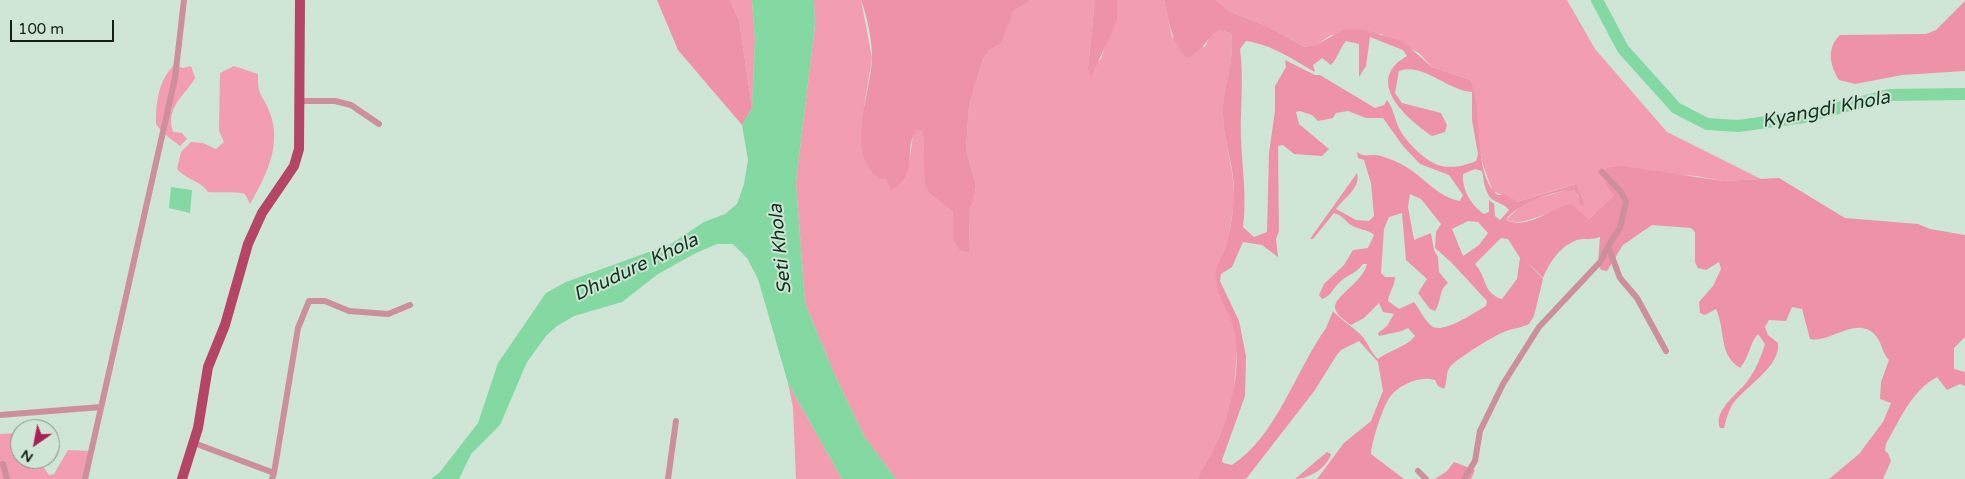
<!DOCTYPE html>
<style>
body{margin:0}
#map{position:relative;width:1965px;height:479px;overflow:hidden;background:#cfe5d5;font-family:"Varela Round",sans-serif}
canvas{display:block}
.north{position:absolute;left:10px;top:419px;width:50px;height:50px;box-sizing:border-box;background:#cfe5d5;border:1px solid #85958a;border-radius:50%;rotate:213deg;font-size:14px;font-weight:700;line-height:20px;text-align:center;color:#161e19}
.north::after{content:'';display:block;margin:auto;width:18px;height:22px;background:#ad1e54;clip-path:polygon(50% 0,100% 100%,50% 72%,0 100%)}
.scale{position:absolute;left:10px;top:20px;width:104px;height:22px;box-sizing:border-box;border:2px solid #161e19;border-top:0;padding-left:6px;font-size:15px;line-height:18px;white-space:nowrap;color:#161e19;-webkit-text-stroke:4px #cfe5d5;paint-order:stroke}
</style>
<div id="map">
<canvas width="1965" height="479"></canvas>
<div class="north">N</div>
<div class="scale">100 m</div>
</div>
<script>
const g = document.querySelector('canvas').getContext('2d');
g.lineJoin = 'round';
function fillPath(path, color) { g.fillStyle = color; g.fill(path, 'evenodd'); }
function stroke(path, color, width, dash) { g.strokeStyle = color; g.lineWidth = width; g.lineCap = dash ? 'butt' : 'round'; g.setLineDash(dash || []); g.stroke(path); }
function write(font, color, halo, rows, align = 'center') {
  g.font = font + ' "Varela Round",sans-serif'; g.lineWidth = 4; g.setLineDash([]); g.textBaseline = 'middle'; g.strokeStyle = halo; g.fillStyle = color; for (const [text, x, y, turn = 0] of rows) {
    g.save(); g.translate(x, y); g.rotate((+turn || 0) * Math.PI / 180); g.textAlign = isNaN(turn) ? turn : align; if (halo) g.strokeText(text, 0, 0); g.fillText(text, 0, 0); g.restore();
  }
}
fillPath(new Path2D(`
 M730 0H752L755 40 752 108 739 20Z
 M814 0H861L872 58 864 107 908 171 913 135 917 128 923 132 924 152 931 195 953 212V239L969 252 970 208 974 200 976 186 966 149 969 106 983 59 989 50 1001 44 1012 11 1031 0H1095L1088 68 1101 59 1106 43 1117 21V0H1164L1172 37 1205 47 1210 36 1218 30 1231 33C1236 60 1222 88 1223 116 1224 147 1238 178 1233 210 1231 222 1229 236 1226 248 1223 258 1217 266 1216 276L1235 332 1237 349 1233 400 1214 451 1198 479H896L864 436 833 371 805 303 796 182 815 25Z
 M1216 0H1567L1595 49 1667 132 1761 179 1723 181 1696 176 1654 173 1614 195 1589 219 1575 209C1564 211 1554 213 1544 215 1529 219 1522 225 1506 220L1525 202 1566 190H1574L1584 205 1575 184 1517 202 1493 191C1486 174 1479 156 1478 138 1476 119 1478 97 1470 80L1432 67 1419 53 1381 34 1331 35 1316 45 1304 47 1269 27 1231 12Z
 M174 65 183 68 191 66 195 78C184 97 165 107 173 132L182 133 187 139 180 146 163 133 156 124C156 102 158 82 174 65Z
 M234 66 258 74C257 97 263 94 270 113 282 145 266 176 250 204L245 194C233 191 221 193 208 192 201 181 187 180 177 169L181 152 191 142 203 143 216 149 224 142 219 131 220 73Z
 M788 383 842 479H796L793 407Z
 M20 433V459H38L49 475 54 474 68 450 88 451 92 460 88 479H0V434Z`), '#f29db0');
fillPath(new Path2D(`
 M657 0H730L739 20 752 108 742 125 678 50Z
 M861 0H1031L1013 11 1001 44 989 50 983 59 969 106 966 149 976 186 974 200 970 208 969 252 960 250 953 239V212L931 195 925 186 923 132 917 129C901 152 922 172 891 190L886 178 880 179C843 155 872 92 872 56 872 39 867 16 861 0Z
 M1095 0H1117V21L1091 77 1088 68Z
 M1164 0H1216L1231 12 1269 27 1304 47 1316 45 1345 29 1364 30 1402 41 1432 67 1470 80C1484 106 1471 174 1498 195H1506L1517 202 1576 184 1585 205 1579 204V197L1574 190C1555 190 1517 203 1506 220 1528 230 1549 209 1571 204L1589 219 1614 195 1607 186 1606 168 1622 166 1723 181 1779 178 1845 218 1918 224 1930 229 1965 235V337L1954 348V369L1965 372V386L1960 384 1947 390 1937 377C1912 390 1899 421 1886 444L1885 451 1888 453 1891 461 1883 479H1829L1859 454 1883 422 1891 403 1880 399 1881 382 1889 360C1882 353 1882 343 1876 336 1857 314 1830 344 1810 339L1802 309 1792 307 1786 321 1769 320 1765 327 1768 335 1778 343C1781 367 1744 387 1732 405 1728 412 1726 420 1724 428H1720C1713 411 1737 394 1746 383 1755 372 1761 357 1765 344L1758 334C1750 342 1749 358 1740 368 1718 354 1726 331 1716 309L1705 315 1700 313 1699 302 1713 286 1721 269 1719 262 1706 270 1698 268 1695 262V232L1691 228 1652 225 1623 245 1607 271 1601 270 1598 264 1600 237C1592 240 1584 238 1577 240 1560 246 1549 263 1543 278L1524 259 1543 279 1534 316 1529 324C1521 328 1514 328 1506 331 1495 335 1456 359 1450 367 1445 373 1448 382 1444 389L1438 386 1435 380C1420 375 1398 385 1389 398 1382 410 1372 440 1371 454L1404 479H1317L1344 443 1371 421 1383 391 1378 362 1359 341 1341 350 1336 356 1315 390 1246 479H1198C1202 468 1210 459 1214 449 1230 413 1241 375 1235 335 1232 313 1213 294 1216 270 1218 263 1224 254 1226 246 1231 228 1234 208 1234 190 1234 165 1223 140 1223 115 1222 87 1236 60 1231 33L1218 30C1206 39 1202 52 1187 58 1171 41 1169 22 1164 0ZM1370 37 1403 50 1407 56C1363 81 1406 118 1432 136L1445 132 1447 125 1441 113 1402 103 1395 93 1399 71C1423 62 1448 91 1472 92V120L1478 154 1476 161C1465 166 1449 169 1438 165 1424 160 1405 141 1399 128 1394 118 1394 109 1387 100L1384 105 1375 108 1320 75H1315L1285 60 1286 67 1275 86V111L1269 153 1267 232 1254 237 1243 227C1247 197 1242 168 1241 138 1240 108 1244 79 1240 49L1246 41C1273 45 1292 59 1315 72L1313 65 1322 58 1331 65C1337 59 1340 48 1346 41L1359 44V77L1366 66ZM1300 111 1312 115 1318 121 1333 118 1336 113 1348 111 1366 118H1383L1403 146 1420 164 1449 175 1463 195 1460 201C1435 196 1423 175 1401 164 1393 160 1384 156 1375 155 1367 155 1364 157 1357 152L1358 158 1364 160 1371 183 1374 216 1369 221 1356 220 1336 209C1344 198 1361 188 1357 173L1310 239H1313L1334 213C1342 215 1344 220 1351 225 1358 230 1368 229 1374 235L1368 248 1353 250 1344 265 1324 284 1319 295 1322 299C1331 296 1333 288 1340 282 1348 274 1356 274 1363 264H1367C1364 281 1333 297 1335 308 1336 315 1346 321 1351 325L1364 318 1379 303 1383 312 1394 314 1387 326 1378 333 1379 336 1402 331 1408 328 1415 336C1407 347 1389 350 1378 359 1370 352 1368 342 1361 335 1352 326 1341 320 1333 311L1326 328C1296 370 1276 437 1232 465L1223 463 1222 460 1245 396 1246 356 1239 321 1220 281 1221 274 1232 267 1243 242 1262 245 1278 257 1276 239 1279 231 1278 146 1283 145 1294 154 1322 156 1329 149 1299 124 1296 112ZM1475 169 1482 171C1484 180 1485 197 1495 201 1502 205 1504 204 1509 210L1500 220 1495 216 1494 204 1489 200V212L1484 214C1471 205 1462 190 1463 174ZM1410 194 1421 199 1441 224 1436 232 1435 248 1451 262 1487 301 1486 306C1475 312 1445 333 1433 327 1426 323 1419 308 1414 302L1399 309 1388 301C1389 292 1395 286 1395 277H1385L1381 273 1384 229 1389 217 1402 213 1406 260 1427 279 1418 293 1430 309 1435 311C1442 301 1438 291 1448 283L1439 272 1438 257 1434 250 1431 233 1414 240 1408 207ZM1468 221 1478 222 1488 233 1479 245 1463 256 1452 229ZM1501 238 1508 239 1520 258 1517 279 1502 299C1483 294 1486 275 1475 264Z
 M1965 1V71L1902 75 1855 84 1839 80C1830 66 1826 48 1840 35L1926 34 1936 30Z
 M1327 452 1331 454C1327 468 1309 479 1295 479Z
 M1454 462 1475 470 1471 479H1435L1447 471Z`), '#ee92a8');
fillPath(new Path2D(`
 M752 0H814L815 25 796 182 805 303 833 371 864 436 896 479H842L788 383 758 279 747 258 733 244H717L696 253 658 274 622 302 574 316 557 326 546 336 527 362 500 425 471 454 459 479H431L440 472 478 423 498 363 546 293 566 282 671 244 704 222 725 214 737 204 744 184 748 160 742 125 752 108 755 40Z
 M171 187 192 190 190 213 169 208Z`), '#84d8a2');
stroke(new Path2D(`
 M1597 0 1623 49 1676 108 1707 124 1738 126 1804 117 1889 95 1965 94`), '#84d8a2', 12);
stroke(new Path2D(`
 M300 101H335L351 105 379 124
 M1602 172 1621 192 1626 202 1620 228 1608 246 1620 278 1637 298 1666 351
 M0 415 101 407
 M194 443 274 473 272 479
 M3 464 7 479
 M1418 471 1426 479
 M274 473 298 328 309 301H325L349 311 388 314 410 305
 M85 479 175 78 184 0
 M668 479 676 421
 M1464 479 1475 461 1480 431 1503 384 1539 327 1601 261 1608 246`), '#ce8f9d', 6);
stroke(new Path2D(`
 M182 479 198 428 208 367 225 325 248 244 262 213 294 166 299 149 300 0`), '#b54566', 10);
write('italic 19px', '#10341f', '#cfe5d5', [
 ["Kyangdi Khola",1826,110,-11],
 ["Seti Khola",781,249,-96],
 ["Dhudure Khola",636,268,-25]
]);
</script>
